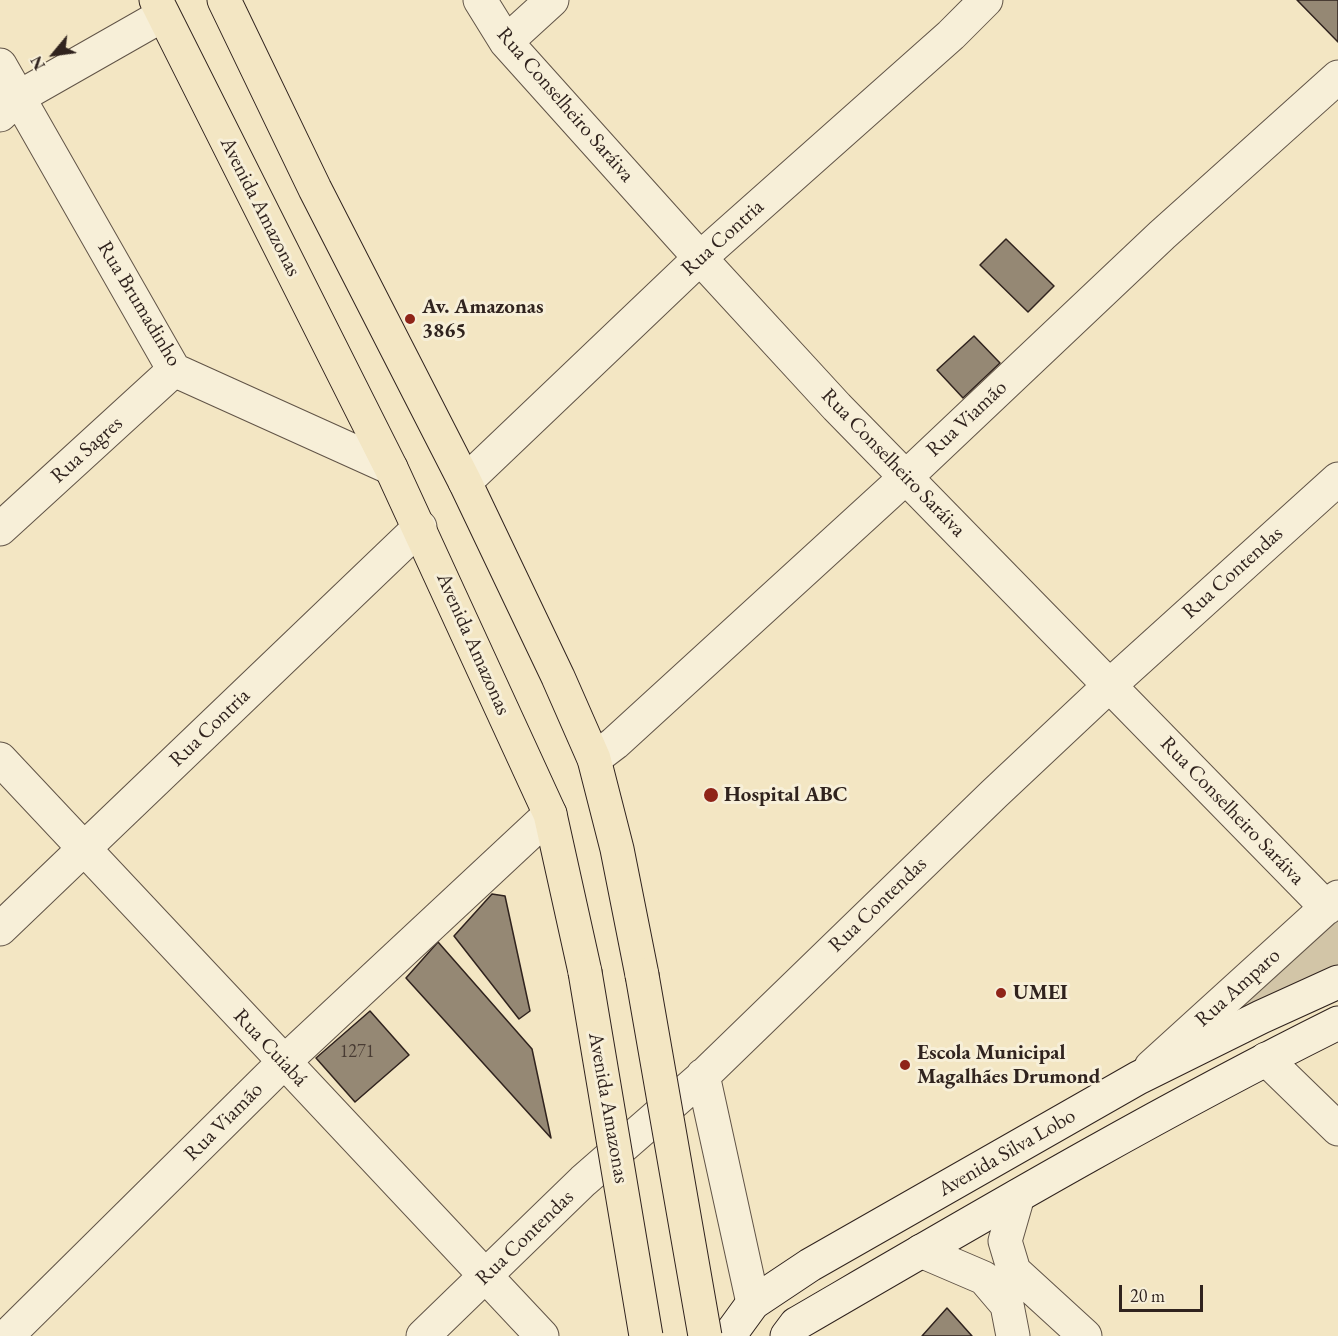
<!DOCTYPE html>
<meta charset="utf-8">
<style>
body{margin:0}
#map{position:relative;width:1338px;height:1336px;overflow:hidden;background:#f3e6c3;font-family:"EB Garamond",serif}
canvas{display:block}
.north{position:absolute;left:24px;top:24px;width:60px;height:60px;-webkit-text-stroke:4px #f7efd8;paint-order:stroke;rotate:241deg;font-size:16px;font-weight:700;line-height:24px;text-align:center;color:#30231e}
.north::after{content:'';display:block;margin:auto;width:21px;height:27px;background:#30231e;clip-path:polygon(50% 0,100% 100%,50% 72%,0 100%)}
.scale{position:absolute;left:1119px;top:1285px;width:84px;height:27px;box-sizing:border-box;border:3px solid #30231e;border-top:0;padding-left:8px;font-size:18px;line-height:21px;white-space:nowrap;color:#30231e;-webkit-text-stroke:4px #f7efd8;paint-order:stroke}
</style>
<div id="map">
<canvas width="1338" height="1336"></canvas>
<div class="north">N</div>
<div class="scale">20 m</div>
</div>
<script>
const g = document.querySelector('canvas').getContext('2d');
g.lineJoin = 'round';
function fillPath(path, color) { g.fillStyle = color; g.fill(path, 'evenodd'); }
function stroke(path, color, width, dash) { g.strokeStyle = color; g.lineWidth = width; g.lineCap = dash ? 'butt' : 'round'; g.setLineDash(dash || []); g.stroke(path); }
function write(font, color, halo, rows, align = 'center') {
  g.font = font + ' "EB Garamond",serif'; g.lineWidth = 6; g.setLineDash([]); g.textBaseline = 'middle'; g.strokeStyle = halo; g.fillStyle = color; for (const [text, x, y, turn = 0] of rows) {
    g.save(); g.translate(x, y); g.rotate((+turn || 0) * Math.PI / 180); g.textAlign = isNaN(turn) ? turn : align; if (halo) g.strokeText(text, 0, 0); g.fillText(text, 0, 0); g.restore();
  }
}
fillPath(new Path2D(`
 M1338 911V967L1247 1015 1240 1007Z`), '#d2c5a7');
const building = new Path2D(`
 M1297 0H1338V42Z
 M1006 239 1054 286 1028 312 980 265Z
 M974 336 1000 363 963 398 937 370Z
 M492 894 505 896 530 1011 519 1019 454 936Z
 M438 942 532 1049 551 1138 406 978Z
 M370 1011 409 1055 355 1102 316 1058Z
 M947 1308 972 1336H922Z`);
fillPath(building, '#958874');
stroke(building, '#30231e', 1.5);
const street = new Path2D(`
 M480 0 506 42 700 258 837 407 1327 908
 M506 42 552 0
 M0 65 174 370 391 468
 M0 115 19 97 163 15
 M465 482 700 258 951 35 986 0
 M0 529 174 370
 M0 759 542 1336
 M594 759 615 743 905 478 1162 235 1338 77
 M0 929 420 527
 M1266 1059 1338 1129
 M1151 1067 1338 897
 M703 1075 753 1303
 M1018 1196 1005 1241 1014 1271 1085 1336
 M921 1251 984 1278 1007 1305 1013 1336
 M7 1336 283 1063 550 814
 M423 1336 583 1181 701 1078 994 794 1109 686 1338 479`);
const secondary = new Path2D(`
 M729 1336 753 1303 810 1265 1138 1078 1261 1017 1338 982
 M787 1336 796 1324C975 1220 1153 1115 1338 1023`);
const primary = new Path2D(`
 M156 0 391 468 550 814 585 972
 M224 0 315 189 465 482 558 677 594 759 617 849 642 975`);
stroke(street, '#615447', 35);
stroke(secondary, '#30231e', 35);
stroke(primary, '#30231e', 35);
stroke(street, '#f7efd8', 33);
stroke(secondary, '#f7efd8', 33);
stroke(primary, '#f3e6c3', 33);
const primaryBridge = new Path2D(`
 M585 972 646 1336
 M642 975 705 1336`);
stroke(primaryBridge, '#30231e', 35, []);
stroke(primaryBridge, '#f3e6c3', 33);
for (const [x, y, r, color] of [
 [410,319,6,"#8f2418"],
 [711,795,8,"#8f2418"],
 [1001,993,6,"#8f2418"],
 [905,1065,6,"#8f2418"]
]) { const dot = new Path2D(); dot.arc(x, y, r, 0, 2 * Math.PI); g.fillStyle = color; g.fill(dot); stroke(dot, '#f7efd8', 2); }
write('18px', '#493c34', null, [
 ["1271",357,1052]
]);
write('21px', '#30231e', '#f7efd8', [
 ["Rua Conselheiro Saráiva",565,105,49],
 ["Avenida Amazonas",260,207,63],
 ["Rua Contria",723,238,-42],
 ["Rua Brumadinho",139,304,59],
 ["Rua Viamão",967,419,-43],
 ["Rua Sagres",87,450,-42],
 ["Rua Conselheiro Saráiva",893,463,46],
 ["Rua Contendas",1233,573,-42],
 ["Avenida Amazonas",473,644,66],
 ["Rua Contria",210,728,-44],
 ["Rua Conselheiro Saráiva",1232,811,46],
 ["Rua Contendas",878,905,-44],
 ["Rua Amparo",1238,988,-42],
 ["Rua Cuiabá",270,1048,47],
 ["Avenida Amazonas",608,1108,80],
 ["Rua Viamão",224,1122,-45],
 ["Avenida Silva Lobo",1007,1153,-30],
 ["Rua Contendas",525,1238,-44]
]);
write('bold 21px', '#30231e', '#f7efd8', [
 ["Av. Amazonas",422,307],
 ["3865",422,331],
 ["Hospital ABC",724,795],
 ["UMEI",1013,993],
 ["Escola Municipal",917,1053],
 ["Magalhães Drumond",917,1077]
], 'left');
</script>
